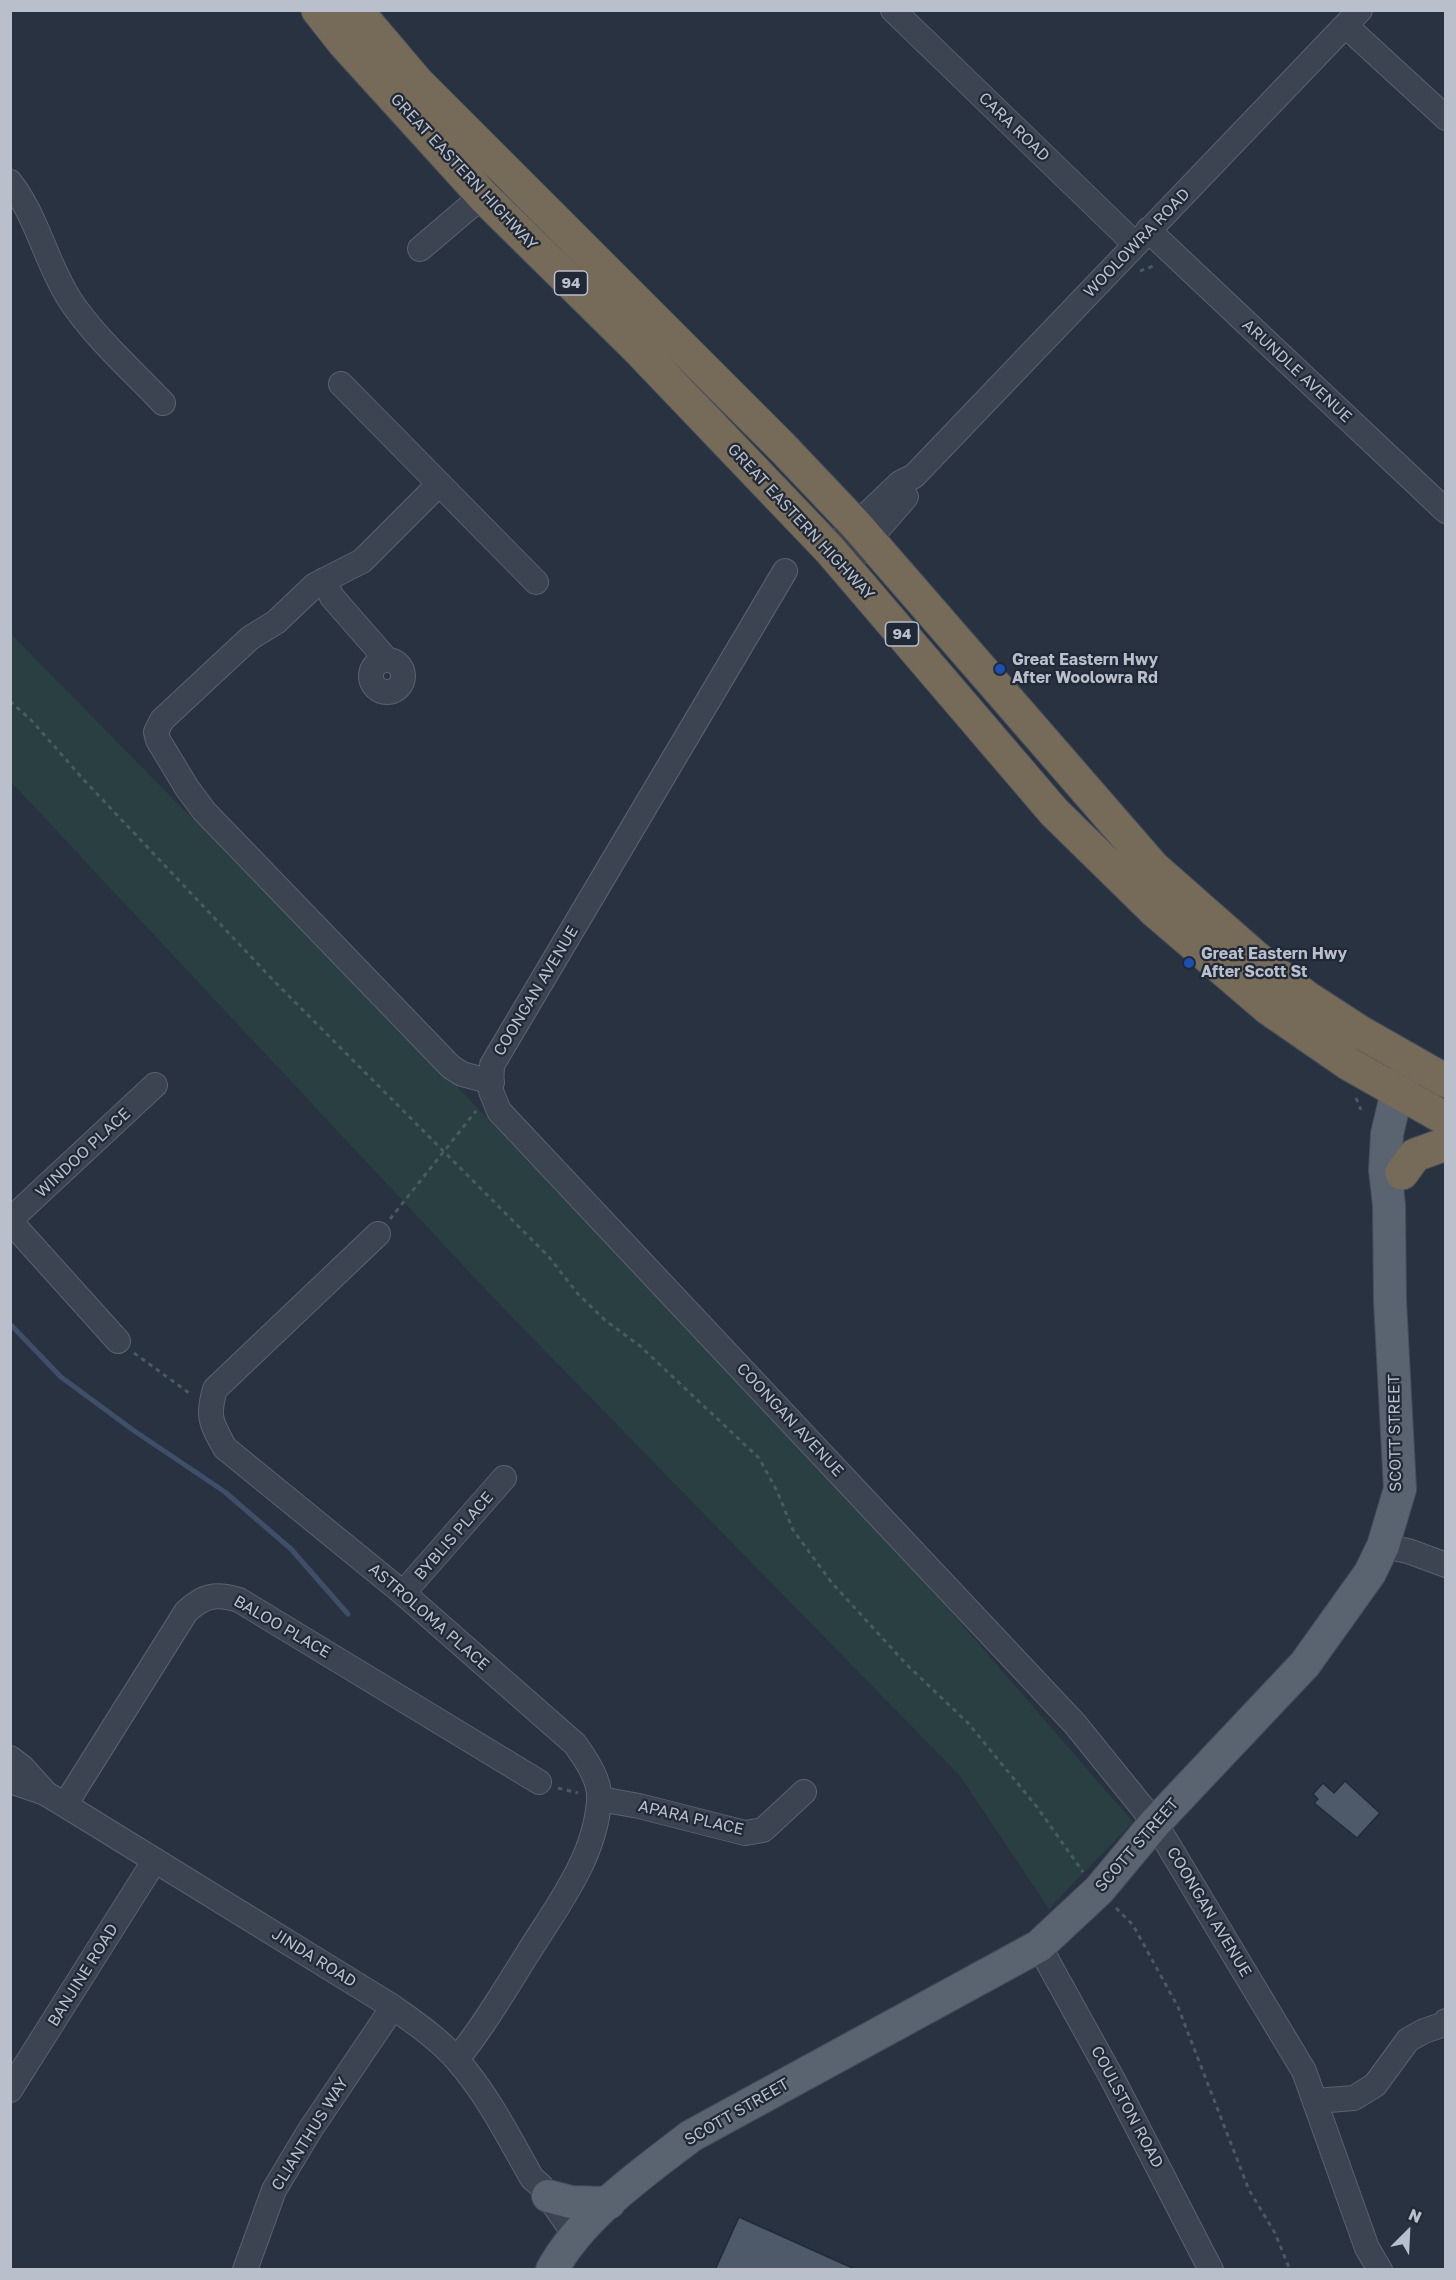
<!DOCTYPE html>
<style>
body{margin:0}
#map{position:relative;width:1456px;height:2280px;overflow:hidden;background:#283241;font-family:"Golos Text",sans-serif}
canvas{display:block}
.frame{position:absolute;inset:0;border:12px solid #b9bfcb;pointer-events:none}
.north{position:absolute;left:1378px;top:2202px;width:60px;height:60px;-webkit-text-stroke:4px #212936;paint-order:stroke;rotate:24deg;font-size:16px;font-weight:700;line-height:24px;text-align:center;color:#b9bfcb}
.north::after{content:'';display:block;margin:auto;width:21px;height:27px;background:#b9bfcb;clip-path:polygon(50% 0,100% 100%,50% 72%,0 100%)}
</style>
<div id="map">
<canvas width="1456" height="2280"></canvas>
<div class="frame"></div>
<div class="north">N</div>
</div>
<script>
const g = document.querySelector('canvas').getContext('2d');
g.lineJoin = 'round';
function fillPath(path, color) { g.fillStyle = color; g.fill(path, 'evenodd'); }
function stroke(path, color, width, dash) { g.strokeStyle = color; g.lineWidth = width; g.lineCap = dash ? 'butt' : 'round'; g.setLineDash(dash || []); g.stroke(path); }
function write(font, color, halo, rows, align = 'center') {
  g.font = font + ' "Golos Text",sans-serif'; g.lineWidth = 4.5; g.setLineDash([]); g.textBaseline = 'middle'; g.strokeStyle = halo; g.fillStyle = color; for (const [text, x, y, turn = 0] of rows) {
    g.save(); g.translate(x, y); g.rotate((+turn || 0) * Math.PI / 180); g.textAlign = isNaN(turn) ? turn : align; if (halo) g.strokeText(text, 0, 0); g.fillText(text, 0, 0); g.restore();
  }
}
fillPath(new Path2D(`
 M10 633 467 1097 895 1547 1133 1822 1049 1909 960 1776 503 1308 11 782Z`), '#2a3f42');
stroke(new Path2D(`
 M10 1324 61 1377 133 1430 225 1492 291 1549 348 1614`), '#3f4f69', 5);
const building = new Path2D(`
 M1345 1781 1380 1813 1357 1838 1314 1803 1318 1799 1313 1794 1323 1783 1334 1793Z
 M739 2217 857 2270H715Z`);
fillPath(building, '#4e5969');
stroke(building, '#232b38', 1.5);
const minor = new Path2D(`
 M893 10 1135 244
 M1346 26 1446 118
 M10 182C38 218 46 263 70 300 95 338 132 370 163 403
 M1148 230 1446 511
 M420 249 494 186
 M341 384 536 582
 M439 484 362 561 315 585 276 622 250 638 162 720 156 732 158 740 187 788 204 811 451 1067 462 1074 492 1082
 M830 550 900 483 914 476 1360 10
 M845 567 906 497
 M785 571 492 1065 491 1091 499 1111 1075 1724 1155 1823 1304 2071 1367 2248 1380 2270
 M324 580 332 597 387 660
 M371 676a16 16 0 1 1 32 0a16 16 0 1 1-32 0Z
 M10 1220 155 1085
 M10 1221 118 1341
 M378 1234 215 1389C207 1417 211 1423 225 1448L403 1593 575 1744C586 1760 601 1780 599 1801 595 1858 557 1906 528 1953 505 1989 484 2026 457 2059
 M1383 1546 1408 1551 1446 1565
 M403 1593 504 1478
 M10 1758 22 1767 43 1790
 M10 1781 45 1793 65 1805 393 2007C415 2023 439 2039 457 2060 488 2095 509 2138 532 2178L541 2186 575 2235
 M600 1799 639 1806 745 1833 763 1830 804 1792
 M65 1805 186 1612C204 1595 216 1593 239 1600L539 1782
 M1039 1946 1112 2078 1211 2270
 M10 2090 155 1860
 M1315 2101 1354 2098 1375 2085 1408 2040 1424 2031 1442 2025 1446 2021
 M245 2270 274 2190 310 2130 393 2007`);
const major = new Path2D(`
 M548 2196 571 2202 609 2203
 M552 2270C582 2215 643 2173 691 2136L1039 1946 1099 1890 1155 1823 1305 1664 1370 1573 1383 1546 1400 1489 1390 1301 1389 1205 1385 1170 1387 1134 1397 1092 1409 1069`);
const highway = new Path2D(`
 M318 10 344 43 483 196 638 349 830 550 1054 812 1155 911 1268 1008 1349 1064 1446 1119
 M356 10 417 82 782 447 856 525 1154 868 1254 956 1306 997 1360 1032 1446 1081
 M1402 1173 1415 1155 1446 1144`);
stroke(minor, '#5a626e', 26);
stroke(major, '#464d5a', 34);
stroke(highway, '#474f5b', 35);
stroke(new Path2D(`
 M1140 271 1156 265
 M10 701 33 722 83 779 274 981 549 1257 578 1294 606 1321 640 1346 759 1458 777 1491 793 1530 832 1583 907 1665 968 1723 1037 1807 1083 1872
 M1356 1098 1361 1110
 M390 1219 476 1111
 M134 1353 192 1395
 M558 1788 578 1793
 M1116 1908 1133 1925 1178 2007 1249 2190 1275 2233 1290 2270`), '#485b5e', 3, [4.5, 4.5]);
stroke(minor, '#3c4451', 24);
stroke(major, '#5a6370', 32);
stroke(highway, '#766b59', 33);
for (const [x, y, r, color] of [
 [1000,669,6,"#1a4fb4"],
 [1189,963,6,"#1a4fb4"]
]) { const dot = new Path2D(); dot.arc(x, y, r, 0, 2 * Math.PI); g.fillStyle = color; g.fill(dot); stroke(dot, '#212936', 2); }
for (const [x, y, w] of [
 [571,283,33],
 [902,634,33]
]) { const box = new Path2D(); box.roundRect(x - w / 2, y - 12, w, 24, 4.5); g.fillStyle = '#212936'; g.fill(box); stroke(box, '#b9bfcb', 1.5); }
write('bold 15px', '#b9bfcb', null, [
 ["94",571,283],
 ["94",902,634]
]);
write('16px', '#b9bfcb', '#212936', [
 ["CARA ROAD",1014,127,44],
 ["GREAT EASTERN HIGHWAY",464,172,47],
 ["WOOLOWRA ROAD",1137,243,-46],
 ["ARUNDLE AVENUE",1297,371,43],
 ["GREAT EASTERN HIGHWAY",801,522,47],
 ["COONGAN AVENUE",536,991,-59],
 ["WINDOO PLACE",83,1153,-43],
 ["COONGAN AVENUE",790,1420,47],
 ["SCOTT STREET",1395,1433,-91],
 ["BYBLIS PLACE",454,1536,-49],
 ["ASTROLOMA PLACE",429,1617,41],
 ["BALOO PLACE",282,1627,30],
 ["APARA PLACE",691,1818,13],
 ["SCOTT STREET",1137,1845,-49],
 ["COONGAN AVENUE",1209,1912,59],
 ["JINDA ROAD",314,1958,32],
 ["BANJINE ROAD",83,1975,-58],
 ["COULSTON ROAD",1127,2107,62],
 ["SCOTT STREET",737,2112,-30],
 ["CLIANTHUS WAY",310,2134,-58]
]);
write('bold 16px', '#b9bfcb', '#212936', [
 ["Great Eastern Hwy",1012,660],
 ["After Woolowra Rd",1012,678],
 ["Great Eastern Hwy",1201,954],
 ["After Scott St",1201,972]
], 'left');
</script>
